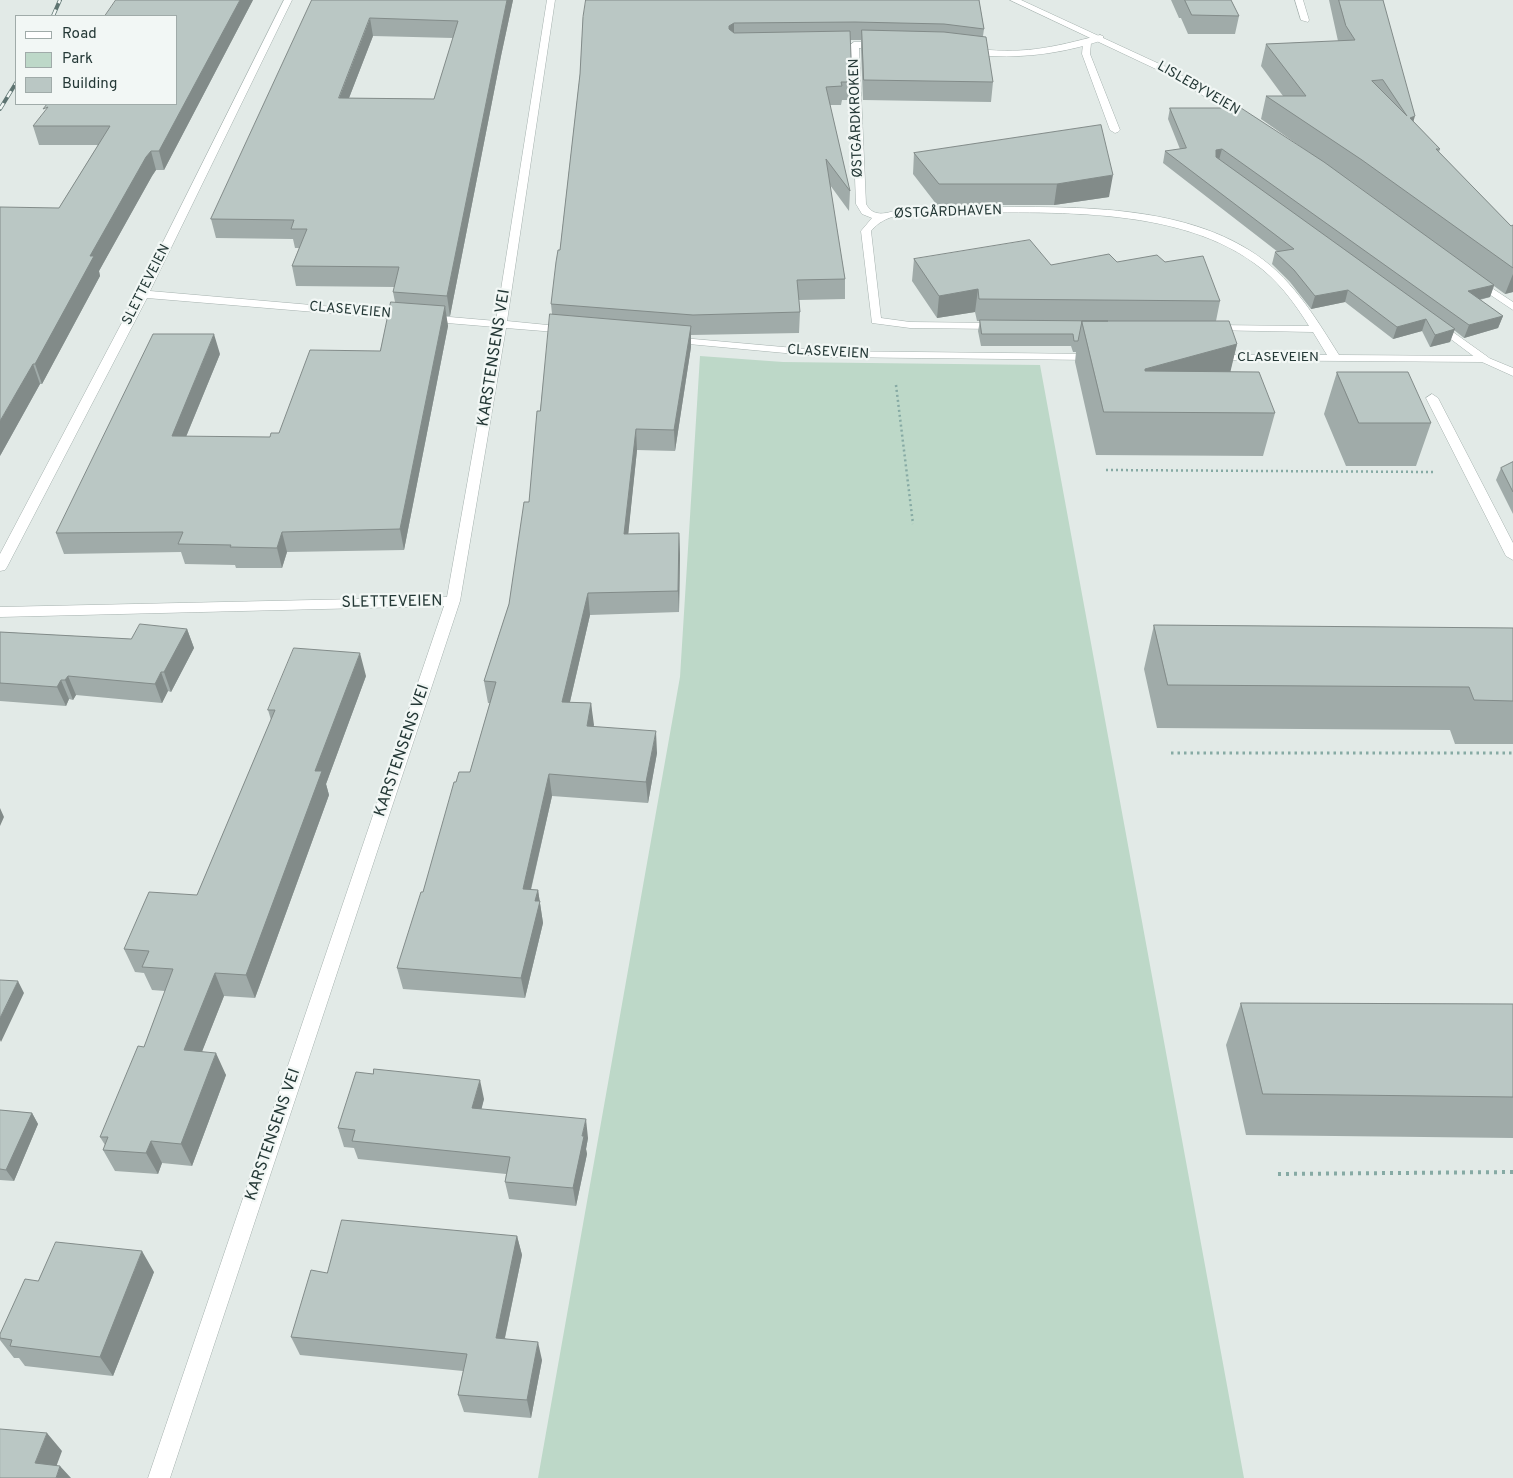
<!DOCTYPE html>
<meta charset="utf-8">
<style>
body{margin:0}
#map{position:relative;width:1513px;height:1478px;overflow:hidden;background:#e2eae7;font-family:Overpass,sans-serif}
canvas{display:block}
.legend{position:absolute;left:15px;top:15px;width:162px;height:90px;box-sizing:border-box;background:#f2f7f5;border:1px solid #a0aba9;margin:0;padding:6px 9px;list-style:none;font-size:15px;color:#243836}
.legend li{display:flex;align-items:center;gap:10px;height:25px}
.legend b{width:25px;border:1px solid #a0aba9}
</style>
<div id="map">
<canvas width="1513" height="1478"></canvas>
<ul class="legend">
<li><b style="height:6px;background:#fff"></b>Road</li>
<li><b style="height:14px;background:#bdd8c8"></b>Park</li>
<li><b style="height:14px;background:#bac7c4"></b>Building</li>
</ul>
</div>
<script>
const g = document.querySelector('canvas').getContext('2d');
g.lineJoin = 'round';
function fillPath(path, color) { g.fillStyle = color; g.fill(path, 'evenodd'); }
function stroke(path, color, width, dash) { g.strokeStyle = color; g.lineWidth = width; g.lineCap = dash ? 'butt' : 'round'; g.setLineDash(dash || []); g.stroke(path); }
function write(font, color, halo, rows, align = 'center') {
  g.font = font + ' Overpass,sans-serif'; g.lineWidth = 4.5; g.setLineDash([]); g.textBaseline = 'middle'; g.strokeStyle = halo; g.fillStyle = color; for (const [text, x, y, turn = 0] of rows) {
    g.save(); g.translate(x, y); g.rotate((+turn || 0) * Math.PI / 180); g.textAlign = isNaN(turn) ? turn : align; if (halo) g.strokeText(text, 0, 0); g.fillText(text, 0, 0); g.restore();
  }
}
fillPath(new Path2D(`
 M700 356 783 362 1040 365 1244 1478H538L680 677Z`), '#bdd8c8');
const service = new Path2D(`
 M1087 40 1091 43 1090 54 1120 130 1118 132 1115 133 1110 130 1082 54 1083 43Z
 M1436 320 1488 357 1490 359 1488 361H1480L1432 325 1430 323Z
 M1432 394 1438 398 1513 543V560L1506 556 1426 398Z`);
const minor = new Path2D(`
 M284 0H292L150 291 496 321 547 0H555L507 321 568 327 574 330 568 333 506 328 460 601 170 1478H148L444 606 0 617V607L447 597 495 327 147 298 7 567 5 570 0 571V554L137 294Z
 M1295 0H1303L1309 20 1308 22 1301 20Z
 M1100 35 1103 36V40C1067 52 1030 58 992 56 984 56 972 56 966 51L970 48C1021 55 1051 48 1100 35Z
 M854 42H882L886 45 882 48H859L866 204C869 209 872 212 877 213 884 215 896 210 903 209 914 207 926 207 937 207 1035 209 1162 196 1249 250 1290 275 1314 315 1339 355L1484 356 1513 368V376L1482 362 1211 360 1209 358 1211 356 1215 355H1327L1313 332 1207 330 1205 328 1207 326 1211 325 1309 326C1294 302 1277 279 1254 263 1169 201 1027 214 926 213 905 214 885 214 871 231L881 318 910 322 998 323 1004 326 998 329 910 328 872 323 861 231 872 218 862 214 856 204 850 45Z
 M671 337 828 351 1094 354 1100 357 1094 360 828 357 667 342 665 340Z`);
const tertiary = new Path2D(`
 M1010 0H1021L1166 67 1224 99 1254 118 1252 120H1246L1160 71Z
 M1475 277 1513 302V310L1471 282 1470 280 1471 278Z`);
stroke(service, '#a5b1ae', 1);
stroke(minor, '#a5b1ae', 1);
stroke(tertiary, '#a5b1ae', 1);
stroke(new Path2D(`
 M896 385 913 524
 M1106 470 1433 472`), '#86aaa4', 2.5, [2, 3]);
stroke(new Path2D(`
 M1171 753H1513`), '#86aaa4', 3, [2.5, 4]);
stroke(new Path2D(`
 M1278 1174 1513 1172`), '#86aaa4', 4, [3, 5]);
fillPath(service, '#fff');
fillPath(minor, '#fff');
fillPath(tertiary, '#fff');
const rail = new Path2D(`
 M53 16 60 0
 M0 109 16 83`);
stroke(rail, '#5e7471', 4);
stroke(rail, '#f2f7f5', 2.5, [7]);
fillPath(new Path2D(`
 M253 0 164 170H156L152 176 99 271 100 276 42 384H40L0 456 59 208 98 145H39L33 126Z
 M312 0H513L501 56 450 316H446L448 326 404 550 287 552 282 568H236L235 565 185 564 181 552 64 554 56 533 220 354 186 437H270L279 433 380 351 395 302 393 292 395 287 296 286 292 266 299 248H295L293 239 216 238 211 219ZM373 36 453 38 434 99 349 98Z
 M979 0 984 29 983 36 993 82 991 102 863 100 861 50V40H850L852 82 851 100H842L841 105H830L850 191 849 211 830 185 845 279V299L799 300 800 312 799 333 691 335V347L675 451 637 450 628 534 679 533 680 555 679 612 590 615 570 702 591 703 593 726 657 753 648 803 552 796 531 890H538L543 923 525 998 403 989 397 968 423 892 456 782 470 772 490 703H488L484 681 509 604 529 502 540 411 552 314 551 304 560 250 580 74 583 17Z
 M1171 0H1231L1239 16 1235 34H1188L1181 18H1179Z
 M1329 0H1383L1414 122 1440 149 1439 152 1511 226 1513 225V292L1505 294 1494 286 1490 297 1480 300 1503 316 1498 328 1464 338 1454 330 1450 342 1430 347 1422 331 1393 339 1345 302 1311 309 1290 282 1272 264 1275 252H1278L1163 163 1165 151 1180 149 1168 119 1170 108 1311 154 1261 119 1266 96H1283L1261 66 1266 44 1338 41ZM1332 167 1355 184 1430 239Z
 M1101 125 1109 197 1054 205H937L913 174 914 153Z
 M914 259 1051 265 1117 262H1165L1220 301 1216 321 1237 344 1230 371 1275 413 1263 456 1096 455 1075 362 1076 352H1073L1071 346H981L978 331 980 321H977L975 312 937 318 912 281Z
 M1337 372 1431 423 1416 466H1346L1324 414Z
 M1513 462V514L1496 480 1501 468Z
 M1154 625 1513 628V744H1455L1450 730 1157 728 1144 669Z
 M187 629 194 648 171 692 168 691 162 703 76 695 73 700 69 699 66 706 0 701V632L131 639Z
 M366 676 326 784 329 795 255 998 224 996 202 1051 226 1075 192 1166 162 1163 158 1174 115 1171 103 1150 105 1145 100 1137 144 1047 165 991 152 990 144 973 135 972 124 949 197 895 271 720 268 710Z
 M1241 1003 1513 1004V1138L1246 1135 1226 1045Z
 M484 1099 481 1109 588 1138 586 1149 587 1154 576 1206 509 1199 505 1182 506 1174 358 1159 354 1148 344 1147 338 1128Z
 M0 1110 32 1113 38 1124 14 1181 0 1180Z
 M517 1236 522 1255 505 1338 542 1360 531 1418 464 1412 458 1395 463 1371 300 1355 291 1337 327 1273Z
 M154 1272 113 1376 25 1366 19 1358H14L0 1340V1334L38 1281Z`), '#a0aba9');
fillPath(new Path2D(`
 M240 0H253L164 170 159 151Z
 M507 0H513L501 56 450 316 447 296 499 39Z
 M370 18 373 36 342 116 339 98Z
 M734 23V41L729 44V26Z
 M1415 116 1408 139 1410 118Z
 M1222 149 1219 160 1213 162 1216 150Z
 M151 151 156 170 152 176 99 271 100 276 42 384 35 364 90 256 146 157Z
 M1113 175 1109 197 1054 205 1057 184Z
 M1513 274V292L1505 294Z
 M1494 285 1490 297 1463 303 1468 291Z
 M978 289 975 312 937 318 939 296Z
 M1348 290 1345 302 1311 309 1315 296Z
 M445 306 448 326 404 550 400 529Z
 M1503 316 1498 328 1464 338 1469 325Z
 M1426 319 1422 331 1393 339 1397 327Z
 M691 326V347L675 451 674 430Z
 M1455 329 1450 342 1430 347 1435 335Z
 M214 334 220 354 178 456 172 436Z
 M1237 344 1227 386 1136 411 1145 369Z
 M33 364 40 384 0 456V421Z
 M636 429 637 450 626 556 624 534Z
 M282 532 287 552 282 568 277 548Z
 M679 533 680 555 679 612 678 591Z
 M588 593 590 615 565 723 562 702Z
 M187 629 194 648 171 692 164 672Z
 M360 653 366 676 326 784 329 795 255 998 246 975 315 771Z
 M161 672 168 691 162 703 155 684Z
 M68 676 76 695 73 700 65 680Z
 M61 680 69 699 66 706 57 687Z
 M591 703 594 725 589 747 587 726Z
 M656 731 657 753 648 803 646 782Z
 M549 774 552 796 526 910 523 889Z
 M0 808 4 817 0 826Z
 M538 890 543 923 525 998 521 978 535 901Z
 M215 973 224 996 194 1072 184 1050Z
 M18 981 24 993 1 1042 0 1040V1018Z
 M216 1053 226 1075 192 1166 181 1144Z
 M480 1080 484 1099 477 1127 472 1108Z
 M32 1113 38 1124 14 1181 6 1170Z
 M586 1119 588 1138 586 1149 587 1154 576 1206 573 1188 582 1136Z
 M151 1141 162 1163 158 1174 146 1153Z
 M517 1236 522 1255 501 1356 496 1338Z
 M142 1251 154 1272 113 1376 100 1357Z
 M538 1342 542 1360 531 1418 527 1400Z
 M47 1433 62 1451 52 1478 35 1463Z
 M60 1466 71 1478H56Z`), '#828b89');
const building = new Path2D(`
 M116 0H240L159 151H151L146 157 90 256H94L35 364H33L0 421V207L59 208 110 126H33L48 107 43 109 47 104H176V16H105Z
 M312 0H507L499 39 447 296 393 292 399 267 292 266 307 229H291L294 220 211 219ZM370 18 458 21 434 99 339 98Z
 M586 0H979L984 29 944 24 855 22 734 23 729 26V29L734 33 850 31 852 82H841L842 86 826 87 850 191 826 159 845 279 797 280 800 312 693 315 551 304 556 262 558 250H560L580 74 583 17Z
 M1185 0H1231L1239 16 1192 15Z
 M1339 0H1383L1415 116 1410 118 1440 149H1436L1511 226 1513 225V268L1362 160 1266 96H1306L1266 44 1355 40 1346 26ZM1383 80 1407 116 1372 81Z
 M862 30 944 32 986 37 993 82 864 80Z
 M1170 108H1241L1324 162 1494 285 1468 291 1503 316 1469 325 1222 149 1216 150V157L1455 329 1435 335 1426 319 1397 327 1348 290 1315 296 1294 270 1275 252 1294 249 1165 151 1186 148Z
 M1101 125 1113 175 1057 184H939L914 153Z
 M1030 240 1051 265 1109 254 1117 262 1157 255 1165 262 1203 256 1220 301 979 299 978 289 939 296 914 259Z
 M391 302 445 306 400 529 282 532 277 548 230 547 231 545 178 544 183 532 56 533 153 334H214L172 436 270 437 271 433H279L310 350 380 351Z
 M550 314 691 326 674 430 636 429 624 534 679 533 678 591 588 593 562 702 591 703 587 726 656 731 646 782 549 774 523 889 538 890 535 901H540L521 978 397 968 421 892H423L454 782H456L459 772H470L496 682 484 681 509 604 524 502H529L537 411H540Z
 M980 320 1108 321H1082L1078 341H1074L1073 334H982Z
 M1082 321H1229L1237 344 1145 369V371L1259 372 1275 413 1104 412Z
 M1337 372H1408L1431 423H1359Z
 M1513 462V492L1501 468Z
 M140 624 187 629 164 672H161L155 684 68 676 65 680H61L57 687 0 683V632L131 639Z
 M1154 625 1513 628V701L1474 700 1469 687 1168 685Z
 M294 648 360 653 315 771H322L246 975 215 973 184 1050 216 1053 181 1144 151 1141 146 1153 103 1150 108 1137H100L138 1046 144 1047 173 969 142 967 149 951 124 949 149 892 197 895 275 710H268Z
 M0 980 18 981 0 1018Z
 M1241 1003 1513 1004V1097L1263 1094Z
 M374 1069 480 1080 472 1108 586 1119 582 1136H584L573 1188 505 1182 510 1157 352 1141 355 1130 338 1128 356 1072 373 1074Z
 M0 1110 32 1113 6 1170 0 1169Z
 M342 1220 517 1236 496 1338 538 1342 527 1400 458 1395 467 1354 291 1337 311 1270 327 1273Z
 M56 1242 142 1251 100 1357 10 1346 12 1340 0 1338V1334L25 1279 38 1281Z
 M0 1429 47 1433 35 1463 60 1466 56 1478H0Z`);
fillPath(building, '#bac7c4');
stroke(building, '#828b89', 1);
write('14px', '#243836', '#f2f7f5', [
 ["LISLEBYVEIEN",1198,89,30],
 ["ØSTGÅRDKROKEN",857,118,-92],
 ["ØSTGÅRDHAVEN",948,213,-2],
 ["SLETTEVEIEN",147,285,-63],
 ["CLASEVEIEN",350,311,5],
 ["CLASEVEIEN",828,353,3],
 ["CLASEVEIEN",1278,358]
]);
write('16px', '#243836', '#f2f7f5', [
 ["KARSTENSENS VEI",495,358,-81],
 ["SLETTEVEIEN",392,603,-1],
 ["KARSTENSENS VEI",403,751,-71],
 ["KARSTENSENS VEI",274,1135,-71]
]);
</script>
